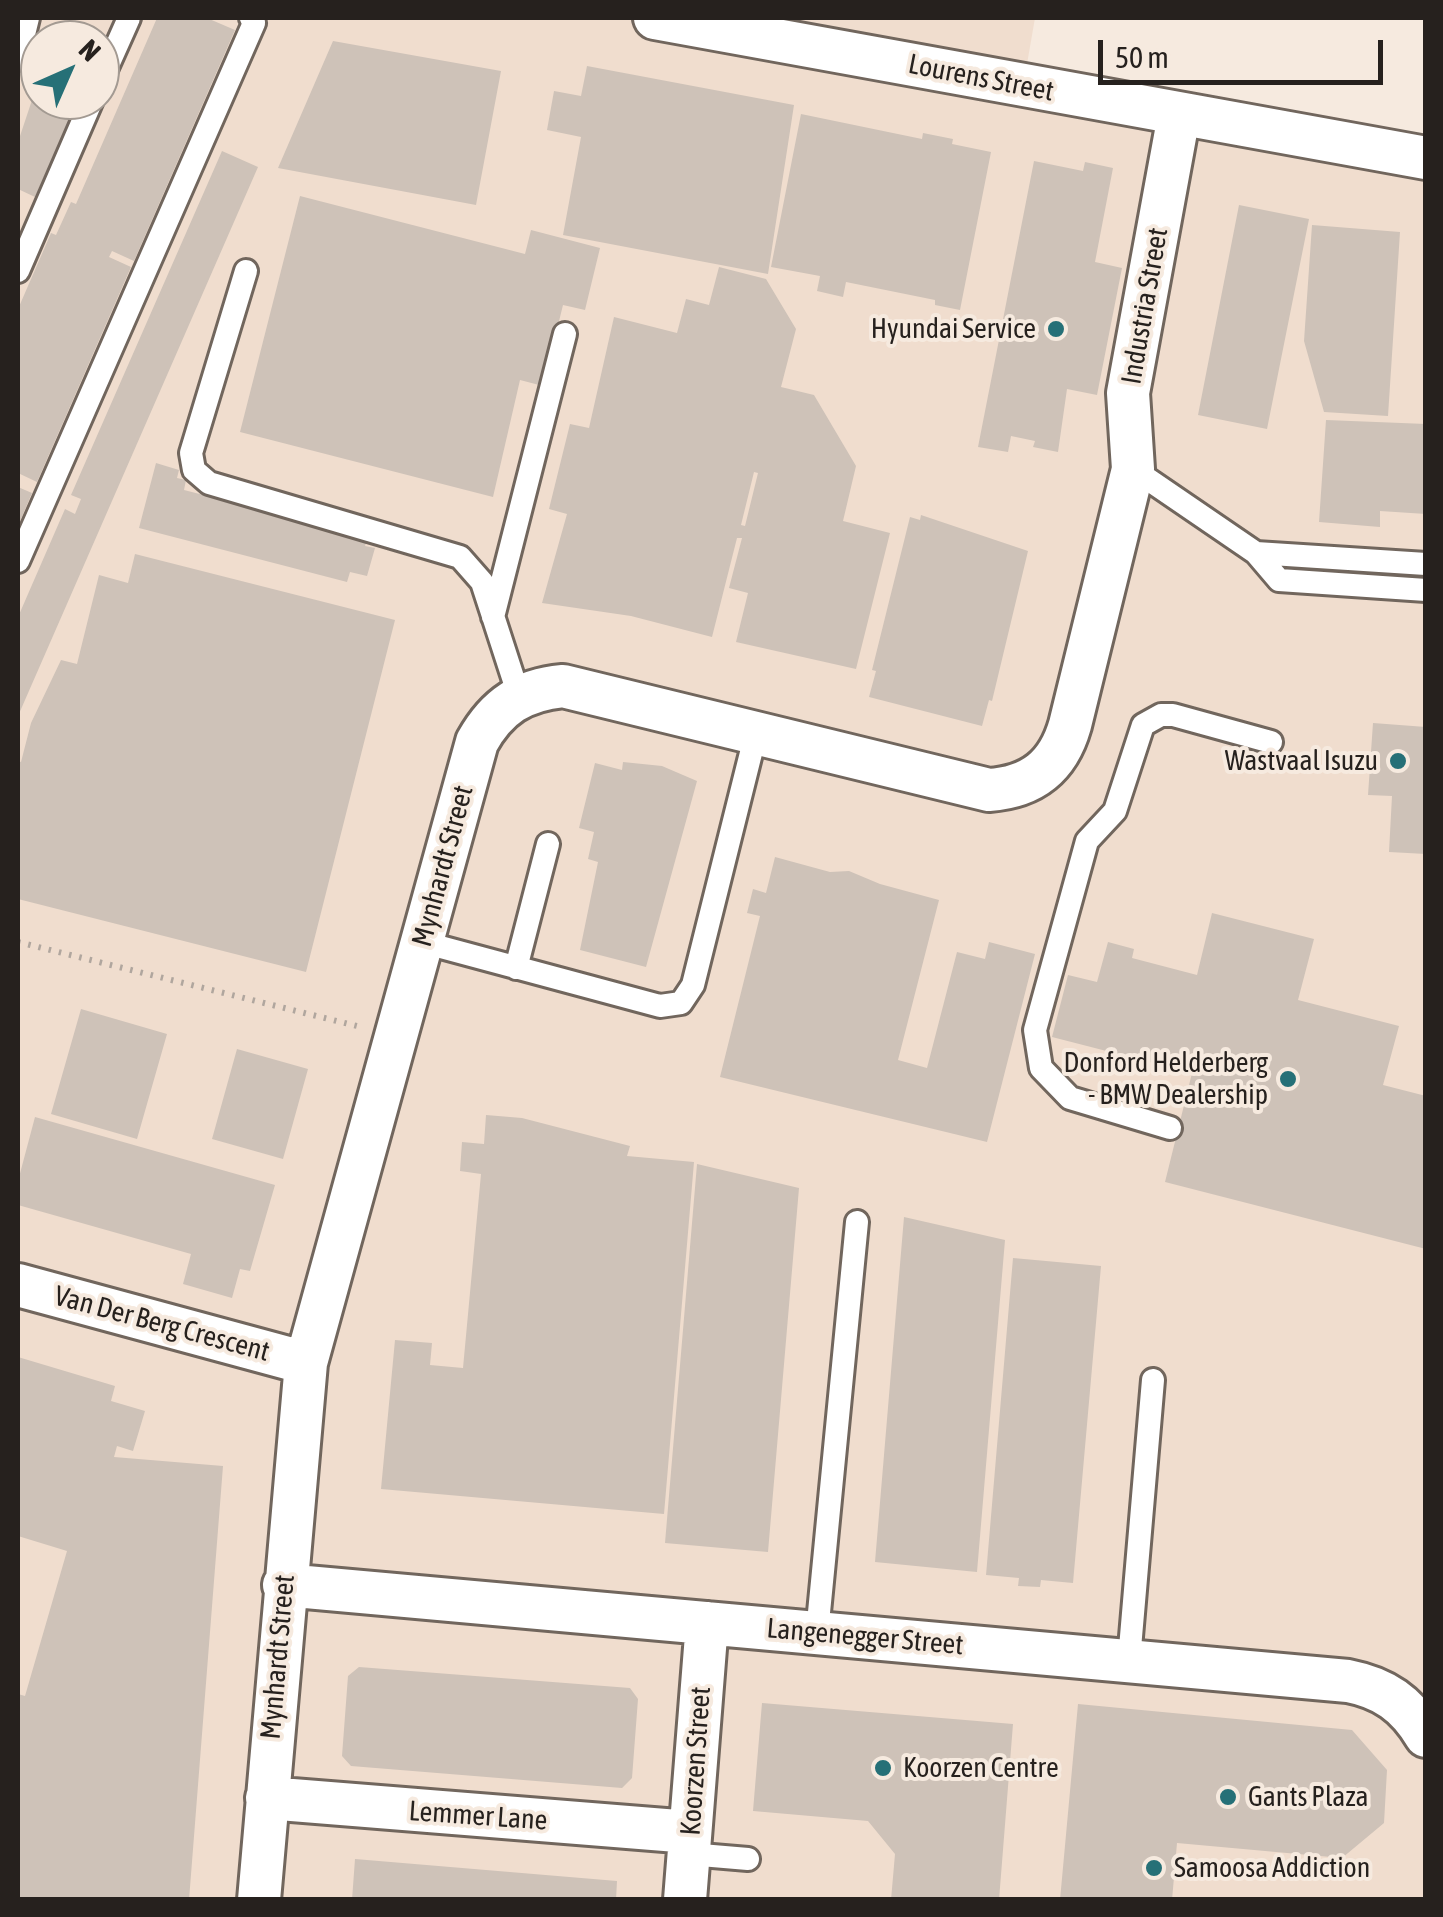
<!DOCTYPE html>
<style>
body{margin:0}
#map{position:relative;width:1443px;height:1917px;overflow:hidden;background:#f6eadf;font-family:"Asap Condensed",sans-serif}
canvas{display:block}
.frame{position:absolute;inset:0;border:20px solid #26211e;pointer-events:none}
.north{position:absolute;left:20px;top:20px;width:100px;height:100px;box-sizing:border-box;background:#f6eadf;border:2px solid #a39a92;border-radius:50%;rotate:45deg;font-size:28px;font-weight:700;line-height:40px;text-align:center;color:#26211e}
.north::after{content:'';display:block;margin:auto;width:35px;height:45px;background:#267077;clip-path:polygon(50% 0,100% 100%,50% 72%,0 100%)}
.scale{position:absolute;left:1098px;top:40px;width:285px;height:45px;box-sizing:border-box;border:5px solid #26211e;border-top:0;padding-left:12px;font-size:30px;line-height:35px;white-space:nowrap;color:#26211e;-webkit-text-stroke:8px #f6eadf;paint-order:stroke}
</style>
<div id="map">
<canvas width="1443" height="1917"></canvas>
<div class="frame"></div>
<div class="north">N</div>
<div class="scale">50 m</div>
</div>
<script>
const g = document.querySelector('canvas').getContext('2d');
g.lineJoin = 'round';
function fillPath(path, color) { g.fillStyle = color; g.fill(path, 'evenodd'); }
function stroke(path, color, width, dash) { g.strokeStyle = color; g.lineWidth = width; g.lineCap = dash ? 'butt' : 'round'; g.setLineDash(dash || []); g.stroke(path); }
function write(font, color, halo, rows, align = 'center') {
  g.font = font + ' "Asap Condensed",sans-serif'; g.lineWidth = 8; g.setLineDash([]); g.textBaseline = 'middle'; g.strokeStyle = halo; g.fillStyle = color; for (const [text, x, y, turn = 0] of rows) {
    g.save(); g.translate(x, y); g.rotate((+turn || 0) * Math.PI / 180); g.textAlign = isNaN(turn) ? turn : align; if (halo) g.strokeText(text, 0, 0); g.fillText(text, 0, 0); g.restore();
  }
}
fillPath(new Path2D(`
 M18 18H1035L1027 64 1425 138V1899H18ZM40 40H100V100H40Z`), '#f0ddce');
fillPath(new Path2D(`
 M157 18H207L235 30 134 261 112 251 109 257 131 267 37 482 18 473V309L51 233 56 235 71 202 76 204Z
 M333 41 501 71 476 205 278 168Z
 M587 66 794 105 768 274 563 235 581 137 547 130 554 91 581 96Z
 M40 76V100H78L35 197 18 189V142Z
 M801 114 922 139 923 133 953 139 952 144 991 152 960 310 935 305V300L846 282 843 297 817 291 820 276 771 267Z
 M222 151 258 167 18 716V617L65 509 75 514 81 499 71 495Z
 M1034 161 1083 171 1085 162 1113 168 1095 262 1122 268 1097 395 1067 389 1058 452 1033 447 1035 441 1011 436 1008 452 978 447Z
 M300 196 525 254 531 230 600 248 585 310 563 305 543 386 520 380 493 497 240 432Z
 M1239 205 1309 219 1267 429 1198 415Z
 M1312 225 1400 232 1388 416 1324 412 1304 341Z
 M719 267 766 279 796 329 781 387 814 395 856 466 843 521 890 533 856 669 736 642 748 593 729 588 742 538H737L712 637 631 616 542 603 567 514 549 509 570 424 589 428 614 317 677 333 686 299 709 305ZM754 472 758 473 745 526 741 525Z
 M1326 420 1426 424V514L1380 511V527L1319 522Z
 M156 463 179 470 177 478 186 480 184 490 368 537 365 546 375 548 367 576 350 572 347 582 139 528Z
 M18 487 32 493 18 526Z
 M921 515 1028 551 992 701 989 700 982 726 869 697 876 671 872 670 910 517 920 520Z
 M135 554 395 620 306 972 18 899V761L21 762 31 723 61 660 77 664 99 575 128 583Z
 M1373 723 1426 727V854L1389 852 1392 796 1368 795Z
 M623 762 662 766 697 781 646 967 580 950 598 862 588 859 594 832 579 828 595 763 622 770Z
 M775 857 830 872 849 871 880 884 939 900 898 1060 927 1068 957 952 985 959 989 942 1035 954 987 1142 720 1077 760 916 747 913 753 889 766 893Z
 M1212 913 1314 939 1298 1000 1399 1026 1383 1085 1426 1096V1249L1165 1182 1192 1073 1052 1037 1068 975 1097 982 1108 942 1134 949 1132 958 1197 975Z
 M81 1009 167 1034 137 1139 51 1114Z
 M237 1049 308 1069 283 1159 212 1139Z
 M486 1115 522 1118 630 1146 627 1156 694 1162 664 1514 381 1489 395 1340 432 1343 430 1365 463 1368 481 1174 460 1171 462 1142 484 1144Z
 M35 1117 275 1185 250 1271 240 1269 232 1298 183 1284 191 1254 18 1205V1181Z
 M697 1164 799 1188 768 1552 665 1543Z
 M904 1217 1005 1240 977 1572 875 1562Z
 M1013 1258 1101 1266 1073 1583 1041 1580 1040 1587 1018 1586 1019 1578 986 1575Z
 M18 1357 115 1386 111 1401 145 1411 133 1451 117 1446 114 1457 223 1466 189 1900H18V1694L25 1696 67 1551 18 1536Z
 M359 1667 630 1688 638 1699 632 1778 622 1788 351 1766 342 1756 348 1676Z
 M762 1703 1013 1724 999 1900H891L895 1854 868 1821 753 1811Z
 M1078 1704 1352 1730 1387 1770 1384 1823 1342 1858 1177 1843 1172 1900H1060Z
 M355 1859 617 1881 616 1900H352Z`), '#cec2b8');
const service = new Path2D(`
 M18 59 28 18
 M100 83 129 18
 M18 271 92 100
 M246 271 191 453 194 470 209 483 460 557 482 582 519 696
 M1133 469 1256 553 1279 580 1426 590
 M1256 553 1426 564
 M18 561 254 23 251 18
 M493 617 565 334
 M422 942 660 1006 681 1003 693 985 756 733
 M516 968 548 844
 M1170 1128 1070 1098 1041 1068 1035 1030 1087 841 1115 811 1143 725 1161 715H1173L1271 742
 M817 1633 857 1222
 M1129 1660 1153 1380
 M689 1854 748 1859`);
const minor = new Path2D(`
 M655 18 1426 158
 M18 1285 306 1363
 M284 1585 1348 1681C1384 1688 1407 1704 1426 1736
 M267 1798 690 1832
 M259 1900 306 1363 477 742C497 706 522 690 563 686L989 790C1032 787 1058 767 1070 725L1133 469 1128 393 1179 115
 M685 1900 707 1623`);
stroke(service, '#71665d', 28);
stroke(minor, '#71665d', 48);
stroke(new Path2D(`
 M18 942 361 1027`), '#b0a69e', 6, [2.5, 8]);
stroke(service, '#fff', 22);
stroke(minor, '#fff', 42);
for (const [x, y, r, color] of [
 [1056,329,10,"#267077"],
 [1398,761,10,"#267077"],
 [1288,1079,10,"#267077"],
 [883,1768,10,"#267077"],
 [1228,1797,10,"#267077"],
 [1154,1868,10,"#267077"]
]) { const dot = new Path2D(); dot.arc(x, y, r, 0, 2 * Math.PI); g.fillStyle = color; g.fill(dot); stroke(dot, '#f6eadf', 4); }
write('28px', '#26211e', '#f6eadf', [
 ["Lourens Street",981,78,11],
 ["Industria Street",1145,306,-80],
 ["Mynhardt Street",443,866,-75],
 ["Van Der Berg Crescent",162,1324,15],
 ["Langenegger Street",865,1637,5],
 ["Mynhardt Street",278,1657,-85],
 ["Koorzen Street",696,1761,-86],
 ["Lemmer Lane",478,1816,4]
]);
write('28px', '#26211e', '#f6eadf', [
 ["Hyundai Service",1036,329],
 ["Wastvaal Isuzu",1378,761],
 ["Donford Helderberg",1268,1063],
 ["- BMW Dealership",1268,1095],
 ["Koorzen Centre",903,1768,"left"],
 ["Gants Plaza",1248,1797,"left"],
 ["Samoosa Addiction",1174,1868,"left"]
], 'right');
</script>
